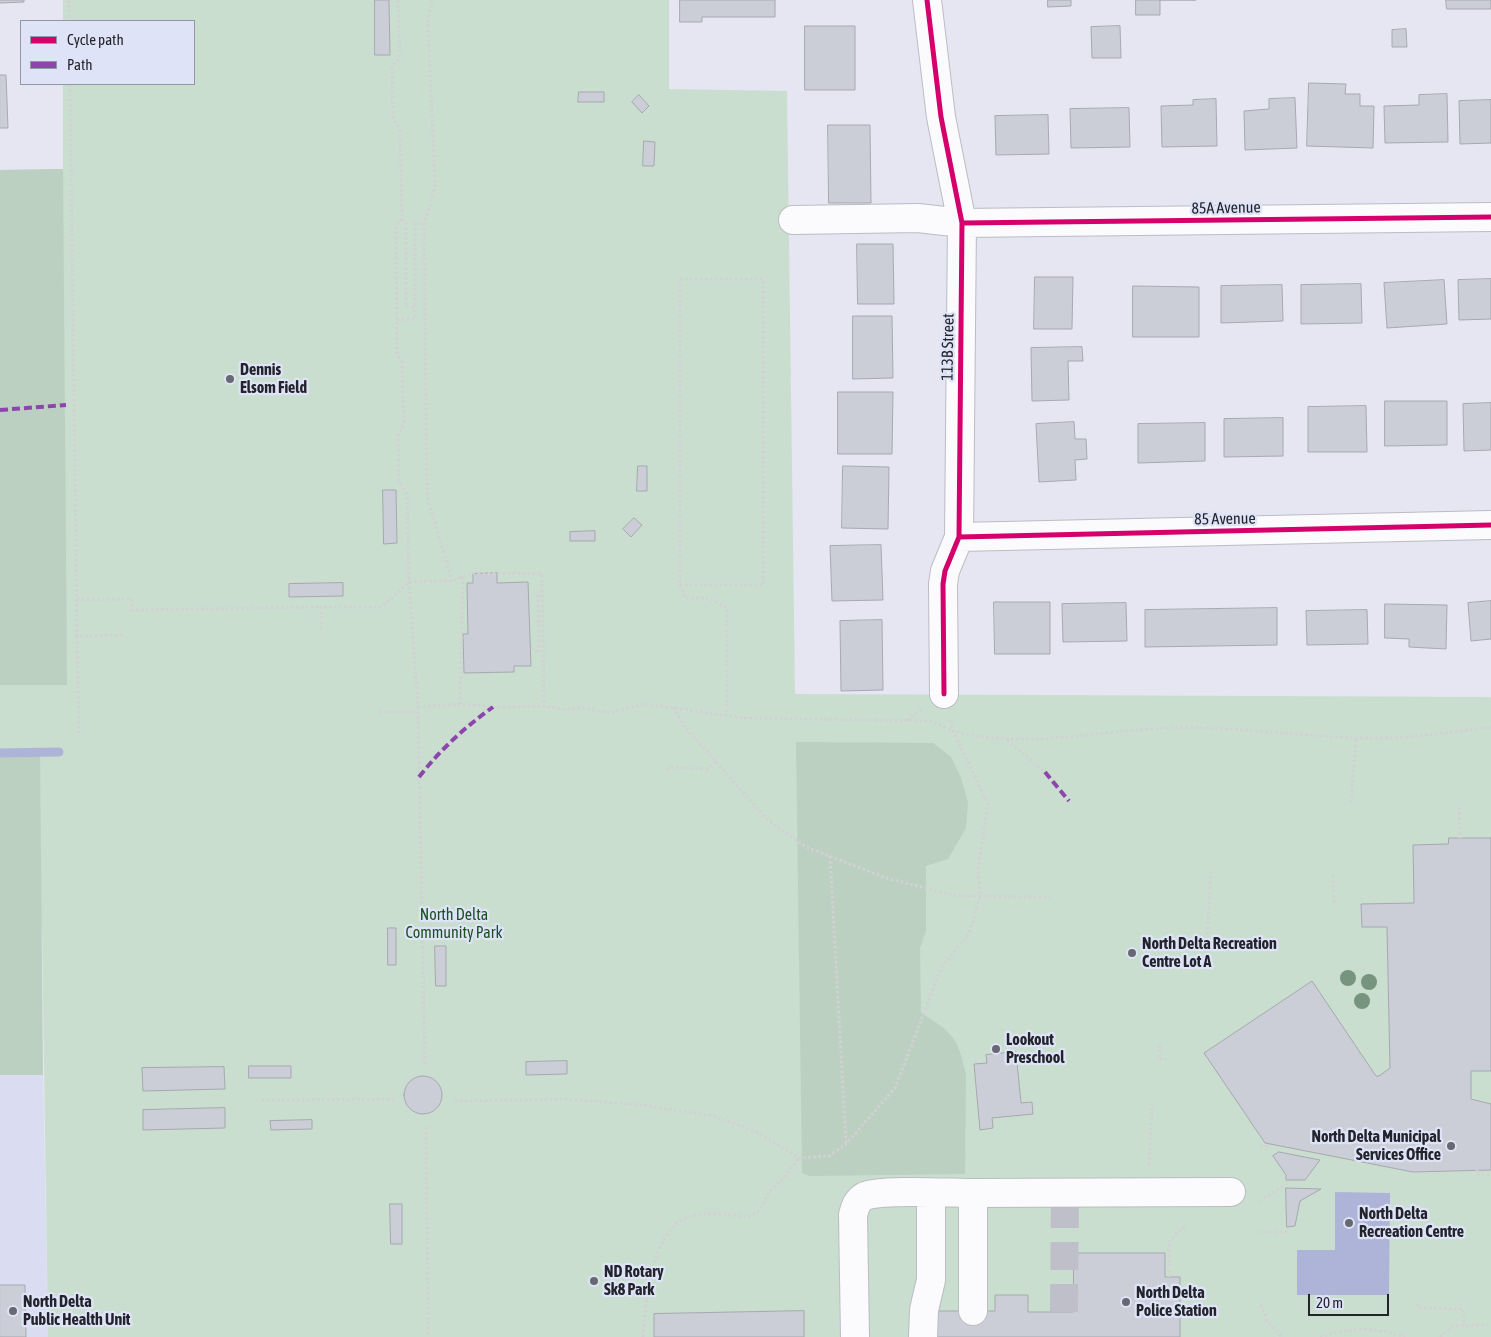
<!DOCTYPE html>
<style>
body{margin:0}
#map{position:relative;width:1491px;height:1337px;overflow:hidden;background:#e5e6f1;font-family:"Asap Condensed",sans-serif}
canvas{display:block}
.legend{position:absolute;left:20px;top:20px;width:175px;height:65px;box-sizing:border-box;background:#dfe3f7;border:1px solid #9497a5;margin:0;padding:6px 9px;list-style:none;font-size:15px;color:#23242b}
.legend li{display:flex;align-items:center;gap:10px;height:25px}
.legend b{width:25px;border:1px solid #9497a5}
.scale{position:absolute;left:1308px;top:1294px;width:81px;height:22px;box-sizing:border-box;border:2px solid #23242b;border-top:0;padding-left:6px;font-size:15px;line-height:18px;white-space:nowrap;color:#23242b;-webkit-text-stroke:4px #dfe3f7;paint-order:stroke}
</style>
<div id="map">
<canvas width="1491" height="1337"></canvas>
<ul class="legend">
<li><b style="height:6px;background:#d6006c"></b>Cycle path</li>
<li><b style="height:6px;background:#8e44ad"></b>Path</li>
</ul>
<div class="scale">20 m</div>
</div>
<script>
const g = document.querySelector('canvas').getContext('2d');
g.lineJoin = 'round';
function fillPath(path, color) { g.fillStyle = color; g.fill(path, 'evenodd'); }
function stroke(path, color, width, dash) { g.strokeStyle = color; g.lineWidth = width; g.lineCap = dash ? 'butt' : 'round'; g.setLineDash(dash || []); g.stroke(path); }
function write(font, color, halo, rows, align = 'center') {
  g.font = font + ' "Asap Condensed",sans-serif'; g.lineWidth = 4.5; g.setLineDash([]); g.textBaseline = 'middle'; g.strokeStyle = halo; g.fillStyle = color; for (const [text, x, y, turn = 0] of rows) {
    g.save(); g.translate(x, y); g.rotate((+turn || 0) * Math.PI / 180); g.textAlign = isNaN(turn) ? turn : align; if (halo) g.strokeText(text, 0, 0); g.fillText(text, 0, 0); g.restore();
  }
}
fillPath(new Path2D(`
 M0 1075H43L48 1337H0Z`), '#daddf1');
fillPath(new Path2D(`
 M63 0H669V89L787 91 795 694 1491 697V1337H48L42 927H0V170L63 169V84H194V21H63Z`), '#c9dece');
fillPath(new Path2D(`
 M63 169 67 685H0V170Z
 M796 742 933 743 951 757 961 778 968 802 966 828 948 859 926 866V931L920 948 921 1013C953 1033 958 1037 966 1075L965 1174 810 1176 802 1173Z
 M0 752H40L43 1075H0Z`), '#bbd0c0');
fillPath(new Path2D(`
 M1335 1192 1390 1193 1389 1295H1297V1250H1335Z`), '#aeb4d8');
stroke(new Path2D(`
 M0 753 59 752`), '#aeb4d8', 9);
const building = new Path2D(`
 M0 0H24V2L0 3Z
 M375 0H389L390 55H375Z
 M680 0H775V17H702V22H680Z
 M1048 0H1071V6L1048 7Z
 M1136 0H1196H1160V15H1136Z
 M1446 0H1491V9H1447Z
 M805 26H855V90H805Z
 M1120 26 1121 58H1092L1091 27Z
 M1406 29 1407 47H1392V30Z
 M0 75H6L8 128H0Z
 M1309 83 1346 84 1345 94H1360V106H1374L1373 148 1307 146Z
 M579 92H604V102H578Z
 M1447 94 1448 142 1385 143 1384 106 1419 105V95Z
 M639 95 649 106 642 113 632 102Z
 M1295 98 1297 148 1245 150 1244 111 1269 109V99Z
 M1216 99 1217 146 1162 147 1161 106 1193 105V100Z
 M1491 100V143L1460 144 1459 101Z
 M1129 108 1130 147 1071 148 1070 109Z
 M1048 115 1049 154 996 155 995 116Z
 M828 125H870L871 203H829Z
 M644 141 655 142 654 166H643Z
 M857 244H893L894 304H858Z
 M1035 277H1073L1072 329H1034Z
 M1491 279V319L1459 320 1458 280Z
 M1444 280 1447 324 1387 328 1384 283Z
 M1361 284 1362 323 1301 324V285Z
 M1282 285 1283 321 1221 323V286Z
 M1133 286 1199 287V337H1133Z
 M853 316H892L893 378 853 379Z
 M1082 347 1083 361H1068L1069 400 1032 401 1031 348Z
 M838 392H893L892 454H838Z
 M1385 401H1447V445L1385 446Z
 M1491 403V450L1464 451 1463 404Z
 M1366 406 1367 452H1308V407Z
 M1283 418V456L1224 457V419Z
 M1074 422 1075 439H1086L1087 459 1075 460 1076 480 1039 482 1036 424Z
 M1205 423V461L1138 463V424Z
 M638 466H647V491H637Z
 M843 466 889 467 888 529 842 528Z
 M383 490H396L397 543 384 544Z
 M634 518 642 525 631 537 623 529Z
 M595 531V541H570V532Z
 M881 545 883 600 832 601 830 546Z
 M497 573V583L528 582 531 666H514V672L464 673 463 634H468L467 583H473V574Z
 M343 583V596L289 597V584Z
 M1491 601V639L1471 641 1468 603Z
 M994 602H1050V654H995Z
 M1126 603 1127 641 1063 642 1062 604Z
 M1385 604 1447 605 1446 649 1409 647V639L1385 638Z
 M1277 608V645L1145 647V610Z
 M1367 610 1368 644 1307 645 1306 611Z
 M882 620 883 690 841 691 840 621Z
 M1449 838H1491V1071H1471V1099L1491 1104V1170L1413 1172 1265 1143 1204 1053 1312 981 1376 1076H1379L1390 1068 1387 927H1362L1361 904 1414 903 1413 845 1448 844Z
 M388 928H396V965H388Z
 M435 946H446V986H436Z
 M1016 1052 1021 1103 1032 1102 1033 1114 992 1118 993 1128 980 1130 974 1064 987 1063 986 1055Z
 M567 1061V1074L526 1075V1062Z
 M249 1066H291V1078H249Z
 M224 1067 225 1089 143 1091 142 1068Z
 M404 1095a19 19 0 1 1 38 0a19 19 0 1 1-38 0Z
 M225 1108V1128L143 1130V1110Z
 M312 1120V1129L271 1130 270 1121Z
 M1279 1152 1320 1160 1305 1180H1286V1175L1273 1156Z
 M1286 1188 1321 1189 1300 1201 1295 1226 1287 1227Z
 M390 1204H402V1244H391Z
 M1074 1253H1165V1277H1180V1337H931V1311H995V1295H1028V1312H1073Z
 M0 1285H25L26 1337H0Z
 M804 1311V1337H654V1314Z`);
fillPath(building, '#ccced7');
stroke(building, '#a7a8b1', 1);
stroke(new Path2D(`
 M1064 1312 1065 1193`), '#bebfc9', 28, [28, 14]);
const minor = new Path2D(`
 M927 0 941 117 962 223 959 537 945 571 943 584 944 694
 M793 220 918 218 962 223 1491 217
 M959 537 1491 525
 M973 1311V1193L1231 1192
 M855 1337 853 1215C855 1207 857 1200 865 1196 882 1189 951 1193 973 1193
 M923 1337 924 1310 931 1280V1193`);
stroke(minor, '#bbbcc4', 30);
stroke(new Path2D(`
 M69 0V21
 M398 0 400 59 392 66 393 119 400 129 402 219 396 226 397 354 402 362 404 424 398 436 399 481 407 494 409 582 418 707 425 1067
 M432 0 428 21 435 187 424 224 427 496 452 581
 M70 84 77 636 123 635
 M402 219 406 223V307H415V224H424
 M680 279H763V585H680Z
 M397 320 415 319V307
 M680 585 685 598H708L727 608V715
 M77 600 132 599V610L321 607
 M321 629V607H382L409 582 452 581 472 573 542 574 544 706
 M77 636 79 733
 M531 648 539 653 538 595H543
 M460 704 463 576
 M418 707 460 704 493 707 544 706 566 710 582 708 610 713 645 704 743 718 932 721 953 731 988 804 978 869 980 897 969 934 942 966 895 1088 846 1144 829 1156 799 1158 757 1132 714 1116 643 1105 564 1099 453 1101
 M674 707 683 725 768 820 806 847 886 878 957 896 1050 897
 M379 712H418
 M907 720 923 709
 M950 720 953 731C1027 750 1097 730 1171 728 1233 726 1297 736 1359 738 1403 740 1448 732 1491 727
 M1007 740 1045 772
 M667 770 670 767 707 769 716 761
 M1351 802 1356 738
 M1459 807 1460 838
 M830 856 846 1144
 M1333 875 1334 905
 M1206 959 1211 870
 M1160 1045 1159 1059H1166
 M262 1100 394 1099
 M426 1127 428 1337
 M1260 1146H1267
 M1149 1165 1152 1103
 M1477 1170V1175H1491
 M1260 1201 1286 1184
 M1260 1232H1288
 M1169 1277V1242L1183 1227 1186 1231
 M1461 1303V1309
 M1418 1304V1308L1463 1309 1464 1325
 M1261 1305 1267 1321 1282 1337
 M643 1337C645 1304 651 1232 686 1218 704 1210 729 1215 748 1217L759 1211 770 1191 784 1178 799 1158
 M1320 1337C1349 1327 1377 1327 1405 1337
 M1440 1337 1454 1326 1487 1325`), '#d1d1d4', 3, [2.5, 2.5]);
stroke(minor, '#fbfbfd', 28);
stroke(new Path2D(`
 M0 410 66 405
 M1045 772 1069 801
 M419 777C441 749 464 728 493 707`), '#8e44ad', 4, [8, 4]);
stroke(new Path2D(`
 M927 0 941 117 962 223 959 537 945 571 943 584 944 694
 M962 223 1491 217
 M959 537 1491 525`), '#d6006c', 5);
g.fillStyle = '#76947e';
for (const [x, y] of [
 [1348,978],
 [1369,982],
 [1362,1001]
]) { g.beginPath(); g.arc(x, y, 8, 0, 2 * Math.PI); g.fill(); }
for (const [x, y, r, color] of [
 [230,379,5,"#676870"],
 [1132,953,5,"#676870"],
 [996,1049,5,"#676870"],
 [1451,1146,5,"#676870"],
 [1349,1223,5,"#676870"],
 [594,1281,5,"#676870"],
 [1126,1302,5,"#676870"],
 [13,1311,5,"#676870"]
]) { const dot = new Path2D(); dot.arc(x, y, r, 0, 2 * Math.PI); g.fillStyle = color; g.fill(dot); stroke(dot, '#dfe3f7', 2); }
write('16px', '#23242b', '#dfe3f7', [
 ["85A Avenue",1226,208,-1],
 ["113B Street",948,347,-89],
 ["85 Avenue",1225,519,-1]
]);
write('bold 16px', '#23242b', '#dfe3f7', [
 ["Dennis",240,370],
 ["Elsom Field",240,388],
 ["North Delta Recreation",1142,944],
 ["Centre Lot A",1142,962],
 ["Lookout",1006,1040],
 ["Preschool",1006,1058],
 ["North Delta Municipal",1441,1137,"right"],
 ["Services Office",1441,1155,"right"],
 ["North Delta",1359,1214],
 ["Recreation Centre",1359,1232],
 ["ND Rotary",604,1272],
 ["Sk8 Park",604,1290],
 ["North Delta",1136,1293],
 ["Police Station",1136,1311],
 ["North Delta",23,1302],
 ["Public Health Unit",23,1320]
], 'left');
write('16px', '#1b511f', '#dfe3f7', [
 ["North Delta",454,915],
 ["Community Park",454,933]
]);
</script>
